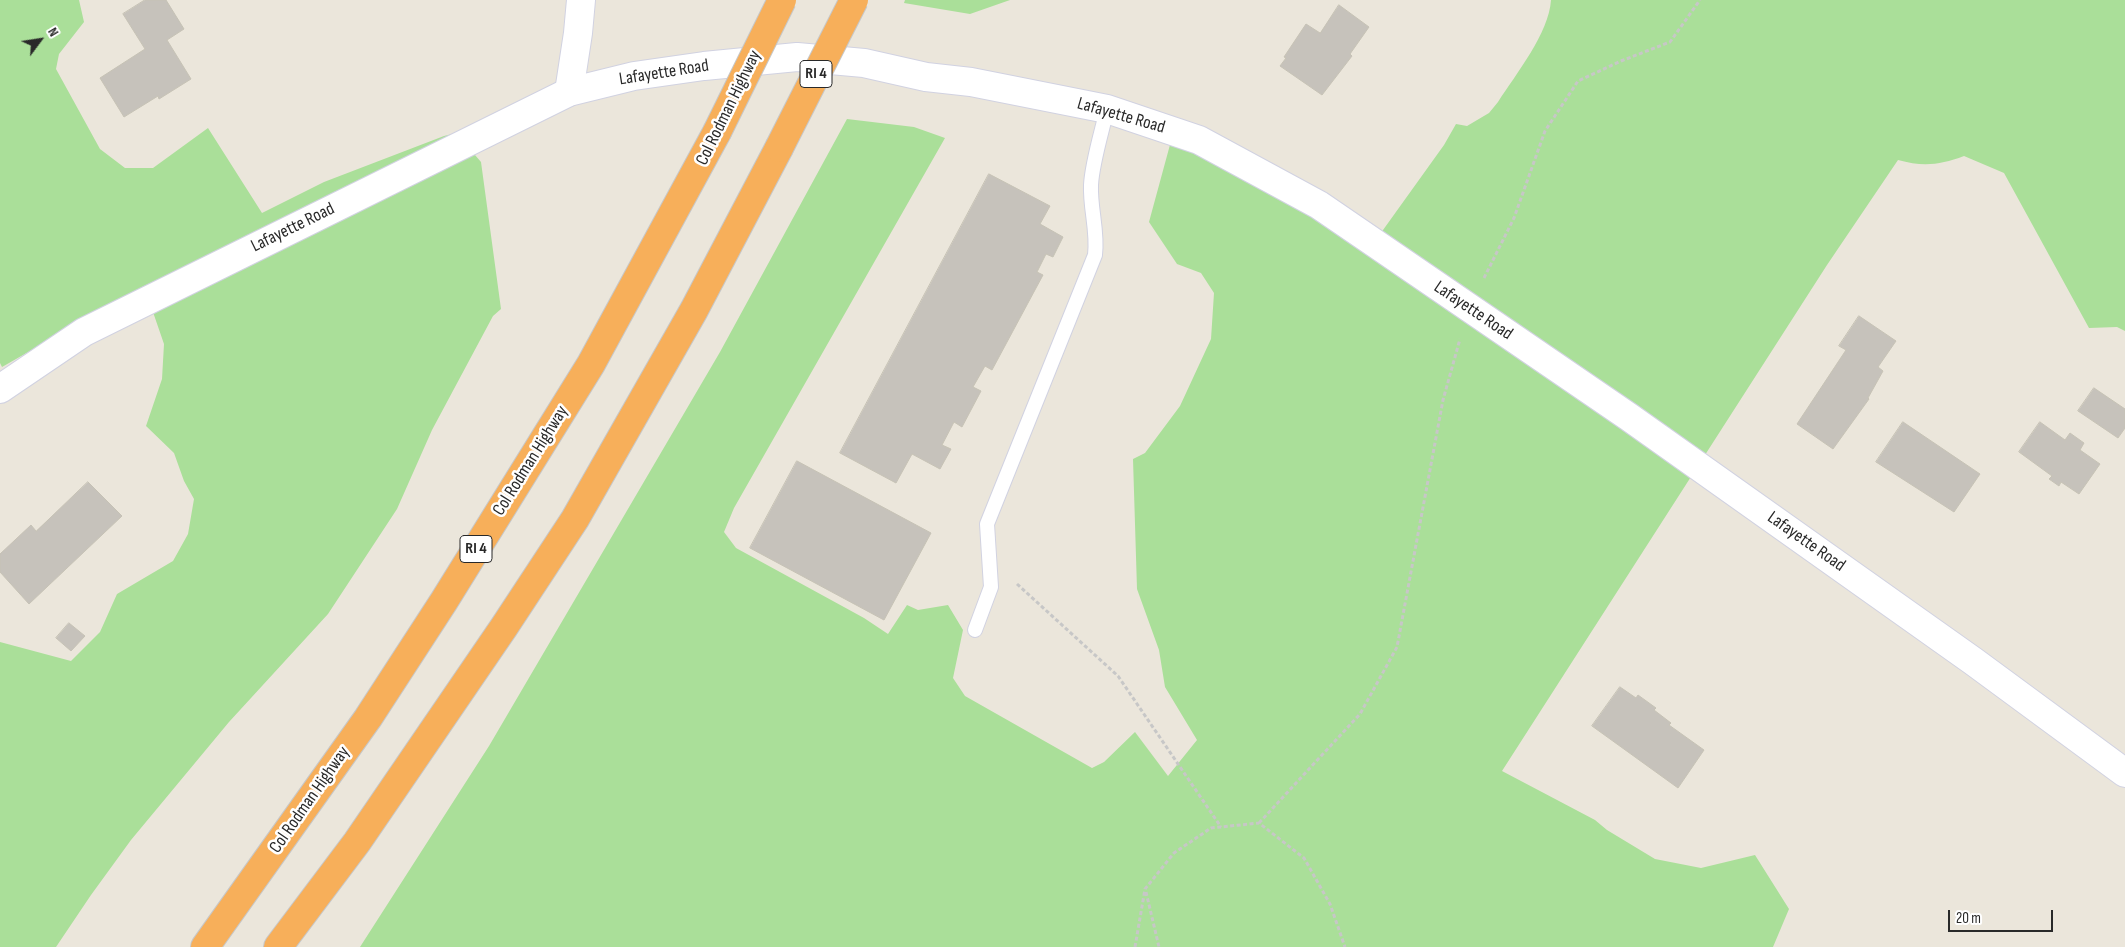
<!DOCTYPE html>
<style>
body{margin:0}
#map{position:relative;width:2125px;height:947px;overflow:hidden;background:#ebe6db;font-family:"Sofia Sans Condensed",sans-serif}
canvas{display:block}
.north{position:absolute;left:15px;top:15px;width:50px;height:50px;-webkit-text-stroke:4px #fff;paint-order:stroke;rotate:59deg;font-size:14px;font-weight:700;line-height:20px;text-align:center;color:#292929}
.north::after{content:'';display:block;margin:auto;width:18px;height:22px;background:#292929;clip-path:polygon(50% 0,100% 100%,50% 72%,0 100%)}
.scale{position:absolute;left:1948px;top:910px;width:105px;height:22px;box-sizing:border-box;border:2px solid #292929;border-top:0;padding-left:6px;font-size:15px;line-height:18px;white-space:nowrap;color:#292929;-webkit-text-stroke:4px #fff;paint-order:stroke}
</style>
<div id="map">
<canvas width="2125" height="947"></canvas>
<div class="north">N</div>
<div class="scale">20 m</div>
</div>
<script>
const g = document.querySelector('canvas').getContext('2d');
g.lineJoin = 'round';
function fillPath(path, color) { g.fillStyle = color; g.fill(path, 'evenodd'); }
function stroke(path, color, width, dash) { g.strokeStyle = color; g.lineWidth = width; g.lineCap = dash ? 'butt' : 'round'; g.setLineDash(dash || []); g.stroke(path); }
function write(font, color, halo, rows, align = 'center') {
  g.font = font + ' "Sofia Sans Condensed",sans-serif'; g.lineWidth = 5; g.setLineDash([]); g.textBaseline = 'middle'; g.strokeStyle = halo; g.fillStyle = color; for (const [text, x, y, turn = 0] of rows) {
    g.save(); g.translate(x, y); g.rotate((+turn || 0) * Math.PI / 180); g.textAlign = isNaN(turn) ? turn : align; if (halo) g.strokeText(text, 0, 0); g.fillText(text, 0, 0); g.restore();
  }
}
fillPath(new Path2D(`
 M0 0H79L84 22 59 54 56 69 100 149 125 168H153L208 128 262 213 324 182 444 136 456 133 481 162 501 309 493 316 432 430 397 509 328 614 229 722 131 840 91 895 56 947H0V642L71 661 100 632 117 594 173 561 188 534 194 499 184 481 174 453 146 426 162 379 164 344 144 286 2 367 0 363Z
 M905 0H1010L970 14 904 3Z
 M1551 0H2125V331L2117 327 2089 328 2004 173 1964 156C1940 165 1923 167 1898 160L1827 265 1502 771 1595 820 1607 830 1655 859 1701 868 1755 855 1789 909 1773 947H360L489 746 720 352 847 119 914 127 945 138 734 508 724 532 736 548 864 618 888 634 907 605 918 610 948 605 963 630 953 678 965 696 1092 768 1104 762 1135 732 1168 776 1197 740 1165 687 1159 650 1137 589 1133 459 1145 453 1180 406 1211 339 1214 293 1201 273 1177 264 1149 222 1174 130 1378 237 1444 145 1456 124 1467 126 1489 113 1498 102C1516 74 1549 33 1551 0Z`), '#aadf99');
const building = new Path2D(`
 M145 0H166L184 29 167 40 191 79 159 99 158 96 124 117 100 78 145 49 123 14Z
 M1339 5 1369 27 1350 54 1352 56 1322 95 1280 66 1286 58 1284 57 1306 24 1320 33Z
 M989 174 1050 206 1040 224 1063 237 1053 257 1046 254 1037 272 1043 275 992 370 985 366 973 387 981 391 962 427 954 422 942 445 951 449 940 469 912 454 896 483 840 453Z
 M1859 316 1896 341 1878 367 1883 371 1868 398 1869 399 1833 449 1797 424 1846 350 1839 346Z
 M2094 388 2125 409V428L2118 438 2078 411Z
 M1903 422 1980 474 1954 512 1876 462Z
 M2040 422 2065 440 2070 433 2084 443 2080 450 2100 464 2079 494 2061 482 2059 486 2049 479 2052 476 2019 452Z
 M797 461 931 533 884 620 750 548Z
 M88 482 122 516 29 604 0 572V554L31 525 36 531Z
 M69 623 85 636 71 651 56 638Z
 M1620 687 1636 698 1638 695 1656 708 1654 710 1671 723 1669 725 1704 750 1678 788 1592 726Z`);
fillPath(building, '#c6c2bb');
stroke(building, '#c6c2b5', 1);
const service = new Path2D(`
 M975 630 991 587 987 524 1095 255C1098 231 1090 209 1091 185 1092 163 1102 131 1107 109`);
const minor = new Path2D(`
 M569 92 578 33 581 0`);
const tertiary = new Path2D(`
 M0 389 84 332 569 92 634 76 704 66 797 57 864 63 926 77 971 82 1107 109 1199 140 1319 205 1629 417 1973 661 2125 773`);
const motorway = new Path2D(`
 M205 947 368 718 444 601 591 364 717 132
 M278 947 357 842 504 627 575 519 694 310 779 148`);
stroke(service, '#d1d2e1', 16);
stroke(minor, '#d1d2e1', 30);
stroke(tertiary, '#d1d2e1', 30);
stroke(motorway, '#c7c7c7', 30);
stroke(new Path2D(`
 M1484 278 1514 218 1545 131 1578 81 1621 61 1670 42 1700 0
 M1017 584 1118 676 1221 827
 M1259 823 1360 714 1397 647 1443 400 1460 339
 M1146 892 1159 947
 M1135 947 1145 889 1174 853 1211 828 1259 823 1304 858 1330 904 1345 947`), '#c7c7c7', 3, [4, 2.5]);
stroke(service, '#fff', 14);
stroke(minor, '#fff', 28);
stroke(tertiary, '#fff', 28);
stroke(motorway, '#f7af5a', 28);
const motorwayBridge = new Path2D(`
 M717 132 782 0
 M779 148 854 0`);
stroke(motorwayBridge, '#c7c7c7', 30, []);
stroke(motorwayBridge, '#f7af5a', 28);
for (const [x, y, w] of [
 [816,74,32],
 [476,549,32]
]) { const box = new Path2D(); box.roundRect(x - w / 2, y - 13.5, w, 27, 4); g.fillStyle = '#fff'; g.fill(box); stroke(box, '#292929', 1); }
write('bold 16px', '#292929', null, [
 ["RI 4",816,74],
 ["RI 4",476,549]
]);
write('18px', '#292929', '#fff', [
 ["Lafayette Road",664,73,-9],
 ["Col Rodman Highway",729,108,-64],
 ["Lafayette Road",1121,116,16],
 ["Lafayette Road",293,228,-26],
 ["Lafayette Road",1473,311,34],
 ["Col Rodman Highway",531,461,-58],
 ["Lafayette Road",1806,542,35],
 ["Col Rodman Highway",310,800,-55]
]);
</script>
